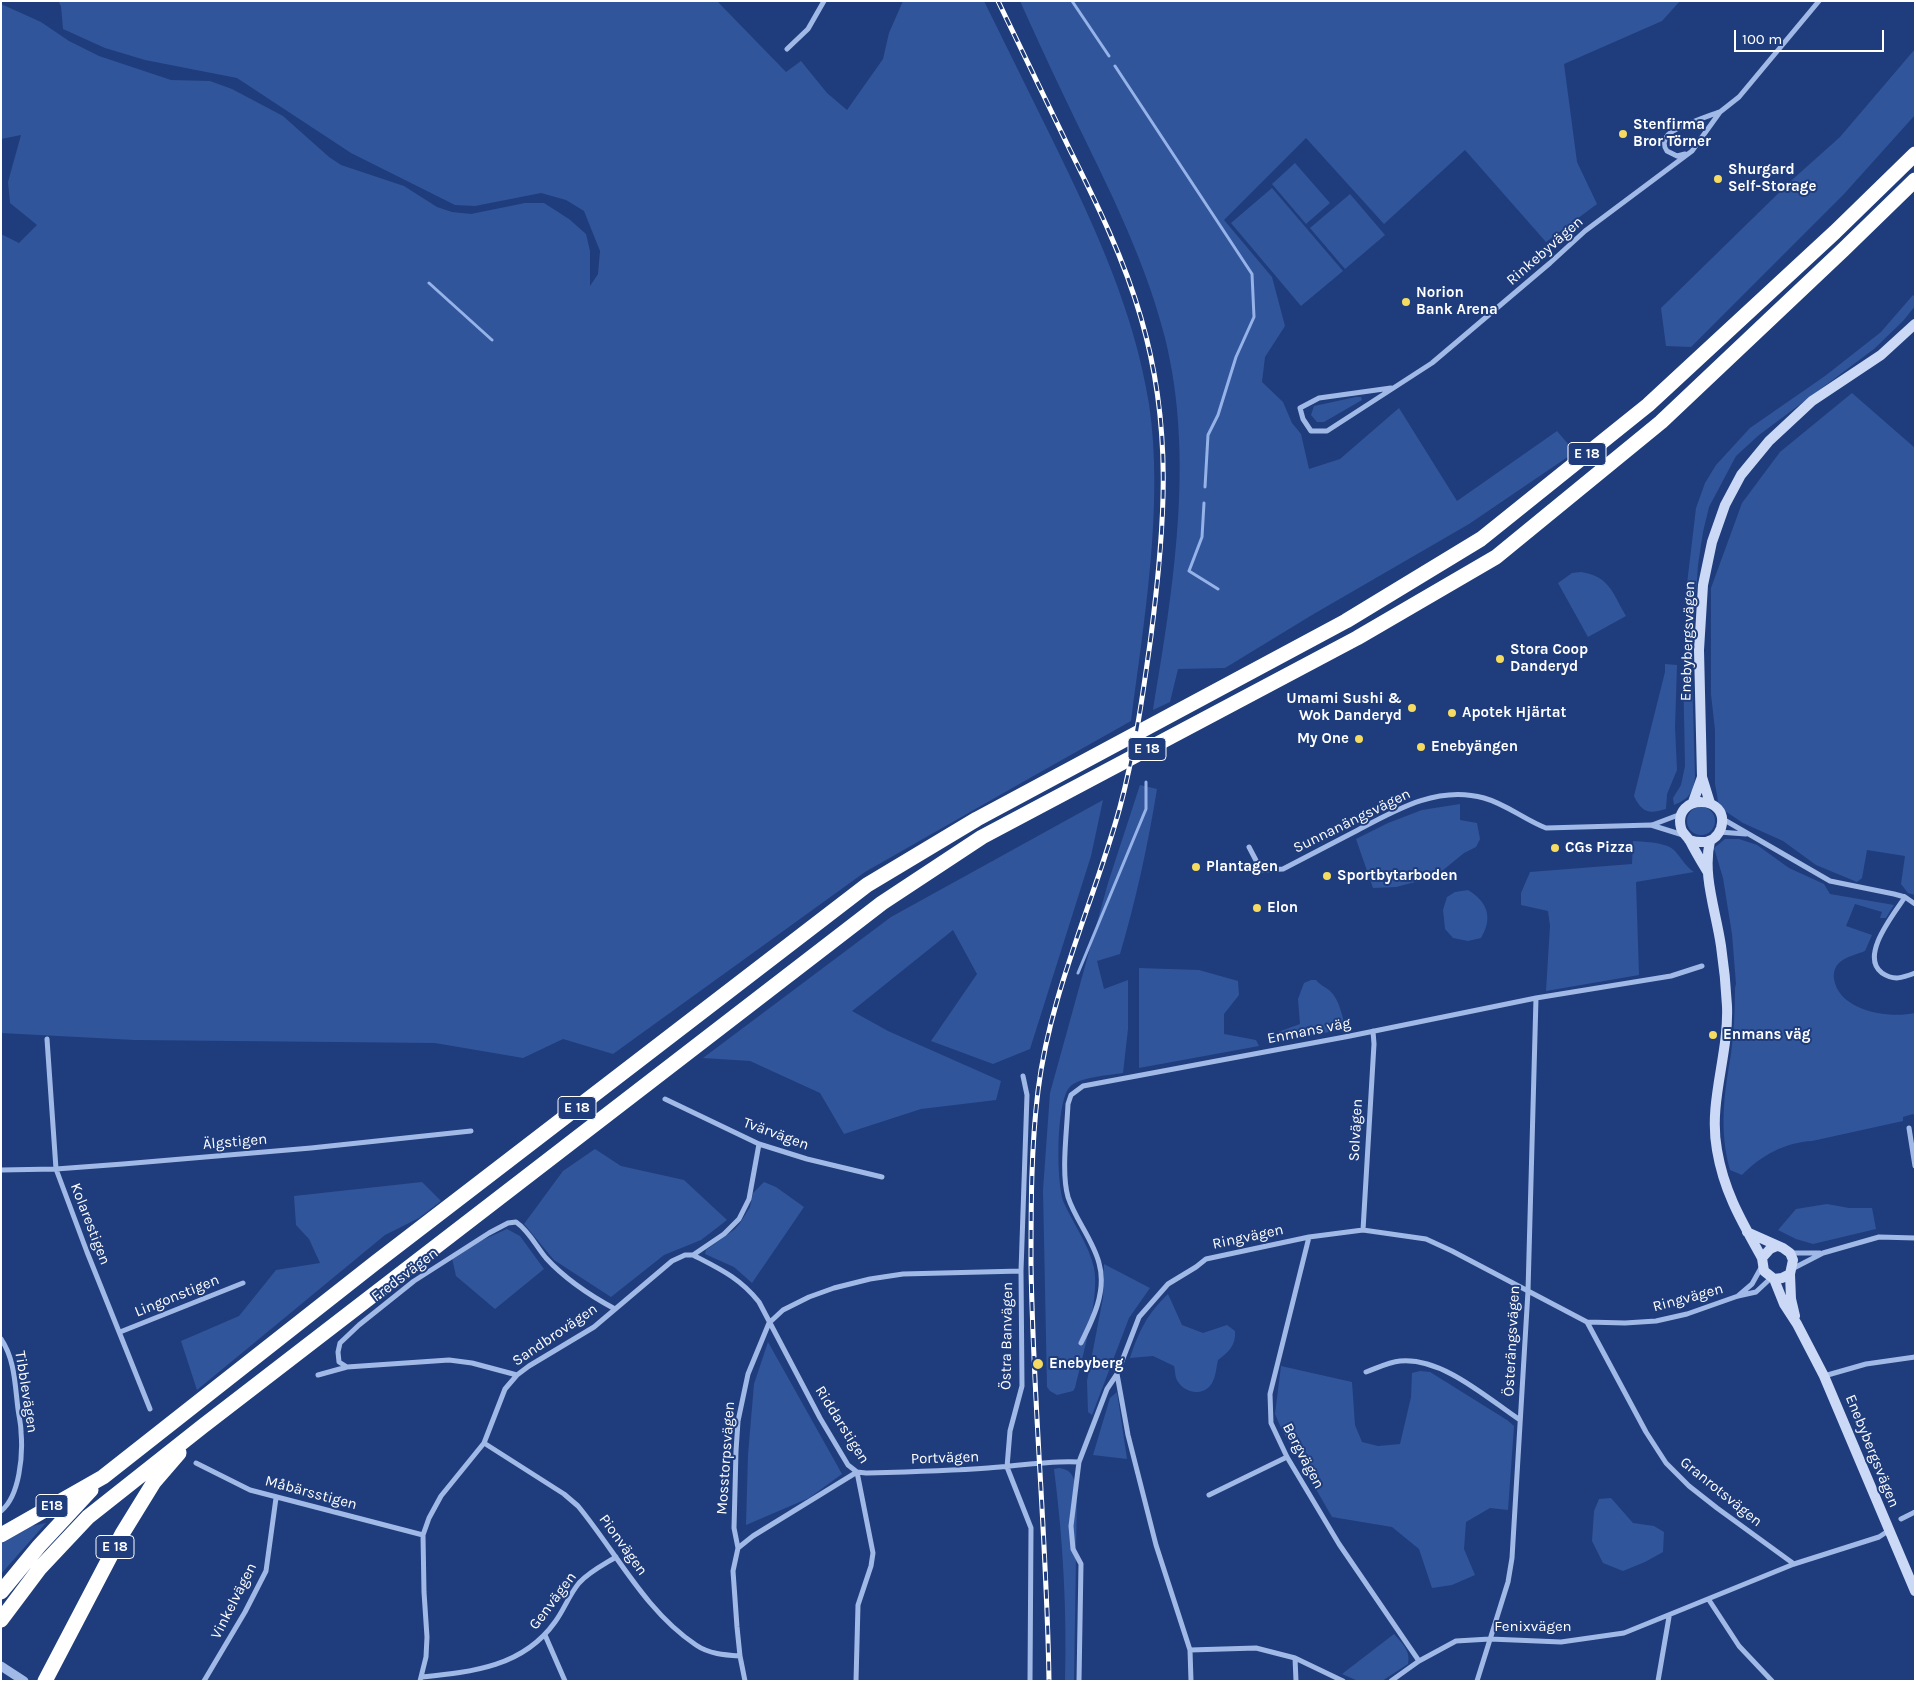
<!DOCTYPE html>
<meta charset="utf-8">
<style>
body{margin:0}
#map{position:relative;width:1916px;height:1682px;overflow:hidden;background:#1f3d7c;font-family:Karla,sans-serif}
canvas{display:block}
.frame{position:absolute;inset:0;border:2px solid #fff;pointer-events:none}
.scale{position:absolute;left:1734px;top:30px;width:150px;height:22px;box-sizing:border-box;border:2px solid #fff;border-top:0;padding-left:6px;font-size:15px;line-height:18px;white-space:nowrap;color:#fff;-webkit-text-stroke:4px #1f3d7c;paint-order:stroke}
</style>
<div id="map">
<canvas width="1916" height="1682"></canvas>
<div class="frame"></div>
<div class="scale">100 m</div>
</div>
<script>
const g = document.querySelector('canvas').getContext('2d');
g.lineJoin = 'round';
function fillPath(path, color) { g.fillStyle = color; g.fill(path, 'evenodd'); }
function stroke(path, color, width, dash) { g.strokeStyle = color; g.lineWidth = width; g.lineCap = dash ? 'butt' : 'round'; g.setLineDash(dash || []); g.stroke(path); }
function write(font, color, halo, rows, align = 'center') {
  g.font = font + ' Karla,sans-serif'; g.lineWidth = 4; g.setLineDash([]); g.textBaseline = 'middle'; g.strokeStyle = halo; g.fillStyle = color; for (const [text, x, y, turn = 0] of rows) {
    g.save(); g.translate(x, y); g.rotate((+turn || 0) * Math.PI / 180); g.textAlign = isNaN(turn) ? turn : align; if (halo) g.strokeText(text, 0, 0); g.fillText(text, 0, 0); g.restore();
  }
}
fillPath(new Path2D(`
 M58 1H717L786 72 801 61 827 93 847 110 883 59 889 33 903 1H984C1007 48 1030 94 1053 141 1094 225 1134 310 1149 404 1164 504 1144 621 1131 721L1021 783 865 872 613 1054 563 1039 523 1058 435 1043 135 1040 1 1033V234L19 243 37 225 10 203 8 182 21 135 1 139V4L41 22 69 41 99 56 171 80 210 81 232 89 283 116 329 157 341 165 404 186 437 207 452 212 471 214 525 203H544L569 219 586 234 590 251V286L598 274 600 251 584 211 566 200 541 193 475 206 455 205 351 153 237 78 145 60 105 48 63 29 61 6Z
 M1020 1H1680L1662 21 1564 64 1577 162 1597 204 1546 242 1465 150 1384 224 1306 138 1224 220 1272 277 1285 326 1265 357 1262 382 1283 402 1292 423 1301 434 1309 469 1340 459 1399 408 1457 501 1557 431 1575 452 1469 524 1312 615 1225 668 1178 669 1170 702 1153 710C1173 590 1195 458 1165 338 1143 251 1101 174 1063 94 1048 63 1034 32 1020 1Z
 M1915 49V115L1844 194 1691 347 1666 346 1661 308 1793 179 1840 137Z
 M1295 163 1330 203 1306 224 1272 184Z
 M1272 188 1343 271 1301 306 1231 223Z
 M1350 194 1385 235 1345 269 1310 228Z
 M1913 295 1915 297V306L1903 321 1874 349 1759 435 1736 456 1709 507 1703 532 1698 565 1692 648 1686 653 1684 651 1687 584 1696 508 1705 483 1716 465 1750 428 1825 376 1881 332Z
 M1852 393 1915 448V895L1908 893 1901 884 1905 856 1867 850 1862 878 1857 882 1816 865 1783 841 1743 823 1719 807 1715 784V730L1711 694V588L1742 503 1780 452Z
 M1356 397H1361L1362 400 1324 422H1317L1311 415 1314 406Z
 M1581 572C1610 577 1612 592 1626 616L1588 637 1558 583 1572 573Z
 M1665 664 1677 665 1675 727 1677 770 1667 794 1666 809C1649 814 1642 813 1634 796L1665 672Z
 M1683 665 1692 676 1695 777C1693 793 1689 799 1674 805L1673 798 1681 785 1685 766Z
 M1140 785 1157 789C1148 845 1136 900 1120 954L1097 961 1104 989 1128 980V1029L1123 1073C1110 1075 1077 1077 1069 1088 1056 1103 1056 1184 1064 1203 1074 1225 1089 1245 1094 1268 1100 1297 1082 1358 1075 1388L1073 1391 1057 1395 1050 1391 1047 1387 1043 1190 1050 1093 1108 883Z
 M1103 800 1091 856 1030 1049 993 1064 931 1041 977 974 953 930 852 1011 888 1031 1001 1081 996 1100 921 1109 844 1134 820 1093 750 1061 703 1058 891 917Z
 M1460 804V820L1477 823 1480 839 1476 847 1464 853 1442 871 1423 880 1396 887 1373 888 1356 839 1388 823 1422 810Z
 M1687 821a14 14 0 1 1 28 0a14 14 0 1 1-28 0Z
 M1725 839H1739L1757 845 1789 868 1824 884 1830 894 1894 905 1886 918H1880L1882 912 1855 904 1846 926 1872 935 1865 951C1857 954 1846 957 1840 962 1835 966 1833 973 1834 979 1839 1011 1889 1019 1915 1013V1116L1913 1114 1903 1117V1121L1812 1141C1786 1142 1760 1156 1742 1175L1730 1170C1719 1130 1724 1095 1731 1054 1734 1032 1735 1010 1735 988L1736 984 1732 934 1723 878 1714 848Z
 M1633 841C1645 842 1667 842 1675 851 1682 859 1685 866 1694 872L1636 882 1639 975 1546 991 1550 926 1548 911 1521 905V893L1530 872 1632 864Z
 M1468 890C1488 902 1493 918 1481 938L1468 941 1453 938 1445 929 1443 910 1447 897 1455 892Z
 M1139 968 1199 970 1238 981 1239 995 1224 1014V1034L1256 1040 1259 1046 1139 1068Z
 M1311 980H1316C1320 985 1324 986 1329 990 1340 999 1342 1017 1346 1029L1278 1041V1032L1300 1024 1298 999 1304 983Z
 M595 1149 621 1166 684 1180 727 1220 701 1240 664 1255 611 1297 554 1260 524 1224 563 1171Z
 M422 1182 441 1201 419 1218 385 1235 197 1390 181 1341 239 1316 276 1270 320 1263 309 1239 296 1225 294 1196Z
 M764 1182 776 1187 804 1207 752 1283 734 1267 705 1254 706 1250 735 1229 740 1223 750 1207 753 1193Z
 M1827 1204 1849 1208H1872L1876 1229 1813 1244 1796 1239 1778 1230 1796 1209Z
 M507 1229 520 1236 544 1269 495 1309 456 1276 452 1258 469 1246Z
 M1104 1264 1150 1288 1129 1318 1092 1415 1088 1412 1087 1381 1103 1298Z
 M1168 1294 1182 1325 1203 1333 1227 1325 1235 1331C1236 1345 1229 1352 1218 1360 1216 1368 1216 1380 1209 1387 1199 1397 1181 1391 1176 1378 1175 1375 1175 1369 1174 1366L1153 1356 1130 1358C1139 1331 1147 1314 1168 1294Z
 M768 1342 842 1474 809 1498 746 1525 748 1455 754 1384Z
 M1281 1366 1352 1382 1355 1425 1362 1442 1378 1446 1400 1444 1411 1397 1412 1373 1420 1371 1430 1372 1507 1420 1514 1426 1508 1510 1490 1508 1466 1522 1464 1549 1475 1575 1452 1585 1432 1588 1419 1549 1392 1527 1332 1517 1281 1428 1275 1414Z
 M1117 1392 1127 1459 1093 1455 1110 1398Z
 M1059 1468C1073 1470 1074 1478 1077 1491L1074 1681H1065C1067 1610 1063 1539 1054 1469Z
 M1611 1498 1633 1523 1654 1526 1664 1532 1663 1552 1645 1562 1623 1571 1603 1563 1592 1541 1594 1511 1599 1499Z
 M46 1523 1 1574V1544L32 1526Z
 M1394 1634C1402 1643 1411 1651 1408 1664L1382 1681H1358L1342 1674Z`), '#31559b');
stroke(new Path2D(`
 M1072 1 1109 56
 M1115 66 1252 274 1254 317 1236 357 1218 415 1208 435 1205 487
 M429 283 492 340
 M1204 503 1202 537 1189 571 1218 589
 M1078 973 1146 809V782`), '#95b2e9', 3);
stroke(new Path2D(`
 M787 49 808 29 824 1
 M1685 154 1677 156 1667 151C1664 147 1663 141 1667 136 1672 128 1709 116 1719 112
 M1391 388 1319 398 1300 408 1303 419 1311 431H1327L1432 363 1550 263 1585 231 1692 151 1720 112 1739 97 1819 1
 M1721 818 1830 881 1894 894 1905 897 1915 904
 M1652 825 1681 814
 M1719 832 1746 834
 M1249 847 1261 870 1283 869C1308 856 1333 843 1358 830 1397 809 1439 785 1484 798 1506 804 1525 820 1546 828L1651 825 1683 835
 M1905 897C1894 914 1859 956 1882 973 1894 981 1902 978 1915 973
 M47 1039 56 1169 87 1252 150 1409
 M1023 1076 1027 1095 1021 1271 1022 1386 1010 1431 1007 1467 1031 1528 1030 1681
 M665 1099 759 1144 807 1159 882 1177
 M1909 1128 1915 1166
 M1 1170 56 1169 123 1164 311 1148 471 1131
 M1363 1230 1374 1044 1373 1031
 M1309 1237 1270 1394 1271 1423 1287 1457 1339 1544 1419 1661
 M1790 1253H1820
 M693 1255C720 1269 740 1278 759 1302L820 1418 848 1465 857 1472 873 1553 871 1566 858 1605 856 1681
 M1792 1269 1823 1253 1879 1237 1915 1238
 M1738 1296 1752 1284 1762 1266
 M1587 1322 1646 1432 1666 1463 1689 1486 1717 1508 1794 1564
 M120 1332 243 1283
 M1 1339C15 1359 15 1386 18 1409 19 1417 21 1424 21 1432 23 1454 20 1496 1 1511
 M1081 1343C1093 1319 1107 1291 1099 1263 1093 1240 1075 1219 1068 1197 1061 1173 1067 1130 1068 1104L1071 1095 1083 1086 1350 1036 1536 998 1671 976 1702 966
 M1366 1372C1377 1368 1389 1362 1400 1361 1442 1357 1487 1398 1520 1420
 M318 1375 347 1367
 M517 1375 472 1363 449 1360 347 1367 339 1362 338 1352 340 1343 359 1325 414 1281 489 1233 508 1223 516 1222C529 1231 536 1246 546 1258 566 1280 589 1295 615 1309
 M1824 1376 1866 1364 1915 1357
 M484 1443 564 1494 578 1506C616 1552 645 1611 696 1645 709 1654 725 1655 740 1656
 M1079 1462 1071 1526 1073 1549 1081 1564 1079 1681
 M196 1463 250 1490 423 1535
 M1209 1495 1287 1457
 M1901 1519 1915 1512
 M738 1548 753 1536 857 1472 866 1473C906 1472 947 1471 988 1468 1017 1466 1051 1460 1079 1462L1107 1389 1117 1374
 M1709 1600 1739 1646 1772 1681
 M545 1635 565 1681
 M1190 1650 1256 1648 1295 1658 1343 1681
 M1295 1658 1296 1681
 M422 1677C472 1672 523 1667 555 1622 564 1610 569 1595 579 1583 589 1572 603 1565 616 1557
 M204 1681 245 1612 266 1571 276 1498
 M420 1681 426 1657 427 1637 424 1592 423 1535 429 1518 441 1496 484 1443 505 1389 517 1375 529 1366 594 1327 672 1261 685 1255H693L724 1234 739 1219 749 1199 759 1144
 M745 1681 740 1656 737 1627 733 1571 738 1548 734 1528 736 1451 738 1421 748 1374 769 1323 783 1310 809 1297 834 1288 870 1279 903 1274 1021 1271
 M1191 1681 1190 1650 1156 1545 1128 1435 1117 1374 1139 1317 1168 1284 1196 1267 1206 1259 1309 1237 1363 1230 1426 1239 1452 1251 1587 1322 1625 1323 1656 1321 1687 1314 1738 1296 1756 1292 1771 1278
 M1391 1681 1419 1661 1456 1641 1490 1639 1561 1642 1624 1633 1794 1564 1879 1537 1888 1531
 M1477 1681 1508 1582 1512 1558 1528 1291 1536 998
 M1658 1681 1669 1617`), '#a1b9e7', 5);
stroke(new Path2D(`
 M1 1666 24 1681`), '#a1b9e7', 9);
stroke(new Path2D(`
 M1693 802 1702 777
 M1710 803 1702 777 1699 650 1703 585 1712 542 1725 505 1741 475 1769 441 1812 401 1881 355 1915 324
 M1689 840C1702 844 1716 843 1721 828 1731 794 1672 793 1681 828 1682 833 1687 836 1690 841 1695 851 1701 861 1707 871
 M1710 841C1702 875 1716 911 1721 946 1724 966 1726 986 1727 1006 1729 1055 1708 1102 1717 1150 1724 1192 1742 1222 1762 1258
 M1747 1232 1783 1248 1790 1253 1793 1260 1790 1274 1782 1278 1774 1279 1764 1271 1762 1258 1770 1249 1777 1246
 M1790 1274 1791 1299 1795 1316
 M1774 1279 1784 1304 1797 1324 1824 1376 1915 1591`), '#cbd9f6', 10);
stroke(new Path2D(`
 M1 1535 103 1477 375 1263 867 885 977 819 1346 621 1481 539 1648 405 1835 232 1915 154
 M1 1592 39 1546 91 1490
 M1 1620 40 1568 88 1517 203 1426 882 903 982 837 1357 638 1496 557 1661 422 1843 250 1915 180
 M45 1681 122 1534 154 1482 179 1453`), '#fff', 15);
const rail = new Path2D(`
 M998 1C1022 51 1046 100 1070 150 1097 204 1124 259 1141 318 1173 427 1165 526 1151 636 1143 694 1135 751 1120 807 1094 902 1050 992 1038 1091 1031 1148 1031 1206 1031 1264 1033 1403 1047 1542 1049 1681`);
stroke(rail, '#fff', 5);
stroke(rail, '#1f3d7c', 3, [9]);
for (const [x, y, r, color] of [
 [1623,134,5,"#f5db61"],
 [1718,179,5,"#f5db61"],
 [1406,302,5,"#f5db61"],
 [1500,659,5,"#f5db61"],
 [1412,708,5,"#f5db61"],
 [1452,713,5,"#f5db61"],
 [1359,739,5,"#f5db61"],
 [1421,747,5,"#f5db61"],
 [1555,848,5,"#f5db61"],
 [1196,867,5,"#f5db61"],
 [1327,876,5,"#f5db61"],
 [1257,908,5,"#f5db61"],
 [1713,1035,5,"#f5db61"],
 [1038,1364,6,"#f5db61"]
]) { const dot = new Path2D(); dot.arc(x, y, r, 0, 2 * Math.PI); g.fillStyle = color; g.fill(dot); stroke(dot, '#1f3d7c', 2); }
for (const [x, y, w] of [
 [1587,454,38],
 [1147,749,38],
 [577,1108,38],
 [52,1506,32],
 [115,1547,38]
]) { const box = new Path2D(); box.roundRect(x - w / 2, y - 11.5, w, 23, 4); g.fillStyle = '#1f3d7c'; g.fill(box); stroke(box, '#fff', 1); }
write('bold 14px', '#fff', null, [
 ["E 18",1587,454],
 ["E 18",1147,749],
 ["E 18",577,1108],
 ["E18",52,1506],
 ["E 18",115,1547]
]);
write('bold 15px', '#fff', '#1f3d7c', [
 ["Stenfirma",1633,125],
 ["Bror Törner",1633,142],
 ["Shurgard",1728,170],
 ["Self-Storage",1728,187],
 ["Norion",1416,293],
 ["Bank Arena",1416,310],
 ["Stora Coop",1510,650],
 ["Danderyd",1510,667],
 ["Umami Sushi &",1402,699,"right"],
 ["Wok Danderyd",1402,716,"right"],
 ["Apotek Hjärtat",1462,713],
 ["My One",1349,739,"right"],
 ["Enebyängen",1431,747],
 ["CGs Pizza",1565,848],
 ["Plantagen",1206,867],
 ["Sportbytarboden",1337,876],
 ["Elon",1267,908],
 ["Enmans väg",1723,1035],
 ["Enebyberg",1049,1364]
], 'left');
write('15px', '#fff', '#1f3d7c', [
 ["Rinkebyvägen",1545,251,-41],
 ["Enebybergsvägen",1688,641,-88],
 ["Sunnanängsvägen",1352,821,-26],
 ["Enmans väg",1309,1031,-11],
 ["Solvägen",1356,1130,-87],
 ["Tvärvägen",776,1134,20],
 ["Älgstigen",235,1142,-5],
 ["Kolarestigen",90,1224,69],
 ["Ringvägen",1248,1237,-12],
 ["Fredsvägen",405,1275,-37],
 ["Lingonstigen",177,1296,-22],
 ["Ringvägen",1688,1298,-15],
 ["Sandbrovägen",555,1335,-34],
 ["Östra Banvägen",1007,1336,-89],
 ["Österängsvägen",1512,1341,-87],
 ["Tibblevägen",26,1392,81],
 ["Riddarstigen",842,1425,58],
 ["Enebybergsvägen",1872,1451,68],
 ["Bergvägen",1303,1456,62],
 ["Mosstorpsvägen",726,1458,-86],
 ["Portvägen",945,1458,-2],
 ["Granrotsvägen",1721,1492,39],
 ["Måbärsstigen",311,1493,15],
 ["Pionvägen",623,1545,54],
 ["Vinkelvägen",234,1601,-63],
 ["Genvägen",553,1601,-53],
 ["Fenixvägen",1533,1627]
]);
</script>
